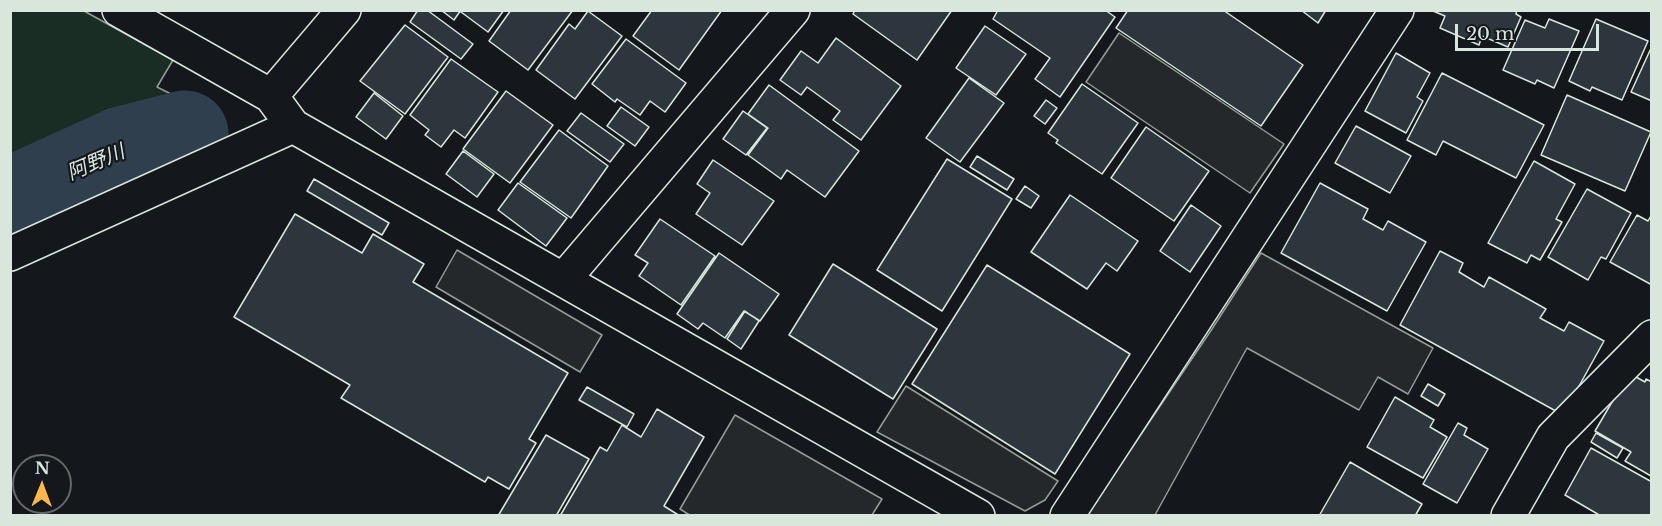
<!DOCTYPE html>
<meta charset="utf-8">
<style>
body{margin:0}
#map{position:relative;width:1662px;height:526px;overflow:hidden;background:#14181c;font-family:"Libre Baskerville",serif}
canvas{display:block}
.frame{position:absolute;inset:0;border:12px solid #d8e6dc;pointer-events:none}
.north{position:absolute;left:12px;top:454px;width:60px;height:60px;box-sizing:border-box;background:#14181c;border:2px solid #626a69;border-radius:50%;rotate:1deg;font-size:16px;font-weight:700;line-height:24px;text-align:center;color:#d8e6dc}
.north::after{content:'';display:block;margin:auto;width:21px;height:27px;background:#ffb74d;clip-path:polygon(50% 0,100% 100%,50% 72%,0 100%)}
.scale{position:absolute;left:1455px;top:24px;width:144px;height:27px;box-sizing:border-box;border:3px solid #d8e6dc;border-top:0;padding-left:8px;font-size:18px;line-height:21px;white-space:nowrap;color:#d8e6dc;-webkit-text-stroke:4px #14181c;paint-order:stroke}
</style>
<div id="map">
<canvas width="1662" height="526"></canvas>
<div class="frame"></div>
<div class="north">N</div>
<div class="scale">20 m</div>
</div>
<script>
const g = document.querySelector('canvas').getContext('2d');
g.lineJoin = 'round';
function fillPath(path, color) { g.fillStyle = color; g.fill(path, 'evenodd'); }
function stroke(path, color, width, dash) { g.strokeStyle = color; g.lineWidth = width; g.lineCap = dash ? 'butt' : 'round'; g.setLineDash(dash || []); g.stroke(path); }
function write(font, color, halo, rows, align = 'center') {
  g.font = font + ' "Libre Baskerville","Noto Sans JP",serif'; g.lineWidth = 4.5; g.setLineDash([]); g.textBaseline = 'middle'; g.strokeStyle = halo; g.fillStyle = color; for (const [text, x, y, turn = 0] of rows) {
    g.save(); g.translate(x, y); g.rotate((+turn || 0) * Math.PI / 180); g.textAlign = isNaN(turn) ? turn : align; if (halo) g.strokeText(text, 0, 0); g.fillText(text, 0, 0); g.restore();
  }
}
const green = new Path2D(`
 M10 11H84L173 60 157 87 177 97 11 174Z`);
fillPath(green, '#1a2d24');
stroke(green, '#939e99', 1.5);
const parking = new Path2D(`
 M1119 33 1284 144 1250 193 1086 82Z
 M457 250 602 335 580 372 436 287Z
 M1261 253 1433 348 1408 394 1378 377 1359 410 1247 348 1155 515 1086 516 1212 329Z
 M906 386 1058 481 1045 500 1025 511 877 432Z
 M735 415 882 499 872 515 691 516 680 509Z`);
fillPath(parking, '#24282b');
stroke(parking, '#939e99', 1.5);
stroke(new Path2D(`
 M10 201 122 150 185 134`), '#2f3f4d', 87);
const building = new Path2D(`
 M418 10H427L473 44 461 59 410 22Z
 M441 10H461L454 20Z
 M463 10H504L488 32 461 12Z
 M511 10H573L528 70 489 41Z
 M652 10H722L679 70 633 36Z
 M855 10H952L917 60 853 14Z
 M998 10H1105L1115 17 1060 97 1035 79 1050 58 993 19Z
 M1128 10H1223L1303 65 1261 126 1116 28Z
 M1301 10H1326L1318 23Z
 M1517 10 1516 14 1521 17 1508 47 1482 36 1479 45 1440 28 1445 16 1433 11Z
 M588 11 622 36 575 99 536 70 569 24 575 29Z
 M1549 19 1579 31 1554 88 1537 80 1535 84 1503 70 1525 20 1545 28Z
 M1596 19 1648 41 1622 100 1592 87 1590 91 1569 81Z
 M405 25 448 57 405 114 360 81Z
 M985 26 1026 54 996 95 956 68Z
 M836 38 901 86 861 140 833 120 840 111 807 87 801 95 780 80 801 51 818 63Z
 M626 39 686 83 665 112 650 101 640 115 617 99 615 102 592 84Z
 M1652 46V101L1631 92Z
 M1396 53 1430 73 1417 97 1423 101 1406 133 1365 111Z
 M451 59 498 92 465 138 454 130 441 147 425 135 429 130 410 115Z
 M1442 73 1544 125 1516 178 1443 141 1436 155 1407 140Z
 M969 78 1004 103 960 162 926 138Z
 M1082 84 1138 123 1102 174 1056 143 1058 140 1048 133Z
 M769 85 859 151 825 197 787 170 781 179 748 155 768 128 748 114Z
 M506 91 553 125 510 183 463 149Z
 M374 93 403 116 386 139 356 117Z
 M1567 95 1651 132 1625 191 1541 155Z
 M1046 100 1057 108 1045 124 1034 116Z
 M621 107 649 127 635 146 607 126Z
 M743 111 767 128 746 155 723 139Z
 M581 113 624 144 610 162 567 131Z
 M1356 126 1411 156 1390 193 1335 163Z
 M1146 127 1209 171 1174 221 1111 178Z
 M559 130 608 166 571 218 520 182Z
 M463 151 494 174 477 197 446 174Z
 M977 156 1014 179 1007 190 970 167Z
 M947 159 1012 199 942 311 877 270Z
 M713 160 774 201 742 245 696 214 710 193 697 184Z
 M1534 161 1575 184 1556 219 1562 222 1540 260 1531 255 1527 263 1488 243Z
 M314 179 389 223 382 235 307 191Z
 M518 183 567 218 546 246 498 210Z
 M1320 183 1368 209 1363 219 1383 230 1388 221 1426 242 1387 311 1281 253Z
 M1025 186 1039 196 1031 208 1016 199Z
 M1587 189 1631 213 1606 259 1601 257 1588 280 1548 257Z
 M1070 195 1138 241 1117 271 1106 263 1087 289 1031 252Z
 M1191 205 1221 226 1190 272 1160 251Z
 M295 214 362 253 373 234 424 264 413 282 568 373 529 439 536 443 509 489 488 477 485 482 341 398 350 385 234 317Z
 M1652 214V285L1610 262 1637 215 1648 221Z
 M660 219 715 256 681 305 639 276 648 263 635 255Z
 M1440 251 1463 263 1459 272 1484 287 1489 277 1546 309 1540 318 1564 331 1569 322 1604 341 1563 415 1400 325Z
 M719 253 779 294 760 321 744 311 725 338 703 323 698 329 677 314Z
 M833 264 937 329 893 399 789 335Z
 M987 265 1130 354 1055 474 912 384Z
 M745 311 759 321 741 349 727 339Z
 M1629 373 1645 382 1646 379 1652 382 1651 476 1625 461 1631 452 1595 431Z
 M1428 384 1445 394 1438 406 1421 396Z
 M587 387 634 414 627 427 579 400Z
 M1395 397 1434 420 1430 427 1447 437 1423 478 1367 447Z
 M657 409 704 437 664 506 680 516H560L600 447 607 451 622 425 641 437Z
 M1458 423 1467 428 1464 435 1488 449 1457 503 1423 484Z
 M1596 433 1623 448 1617 458 1591 442Z
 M546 435 589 459 556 516H498Z
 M1591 448 1652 482V516H1601L1565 495Z
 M1350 462 1422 504 1415 516H1319Z`);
fillPath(building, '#2c363c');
stroke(building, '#d8e6dc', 1.5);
const minor = new Path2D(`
 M119 10 271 96 293 126 978 516
 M271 96 344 10
 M10 254 293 126
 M564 279 793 10
 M1067 516 1397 10
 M1508 516 1553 437 1652 337`);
stroke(minor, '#d8e6dc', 36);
stroke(minor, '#14181c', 33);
write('italic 20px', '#d8e6dc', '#14181c', [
 ["阿野川",96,163,-23]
]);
</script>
